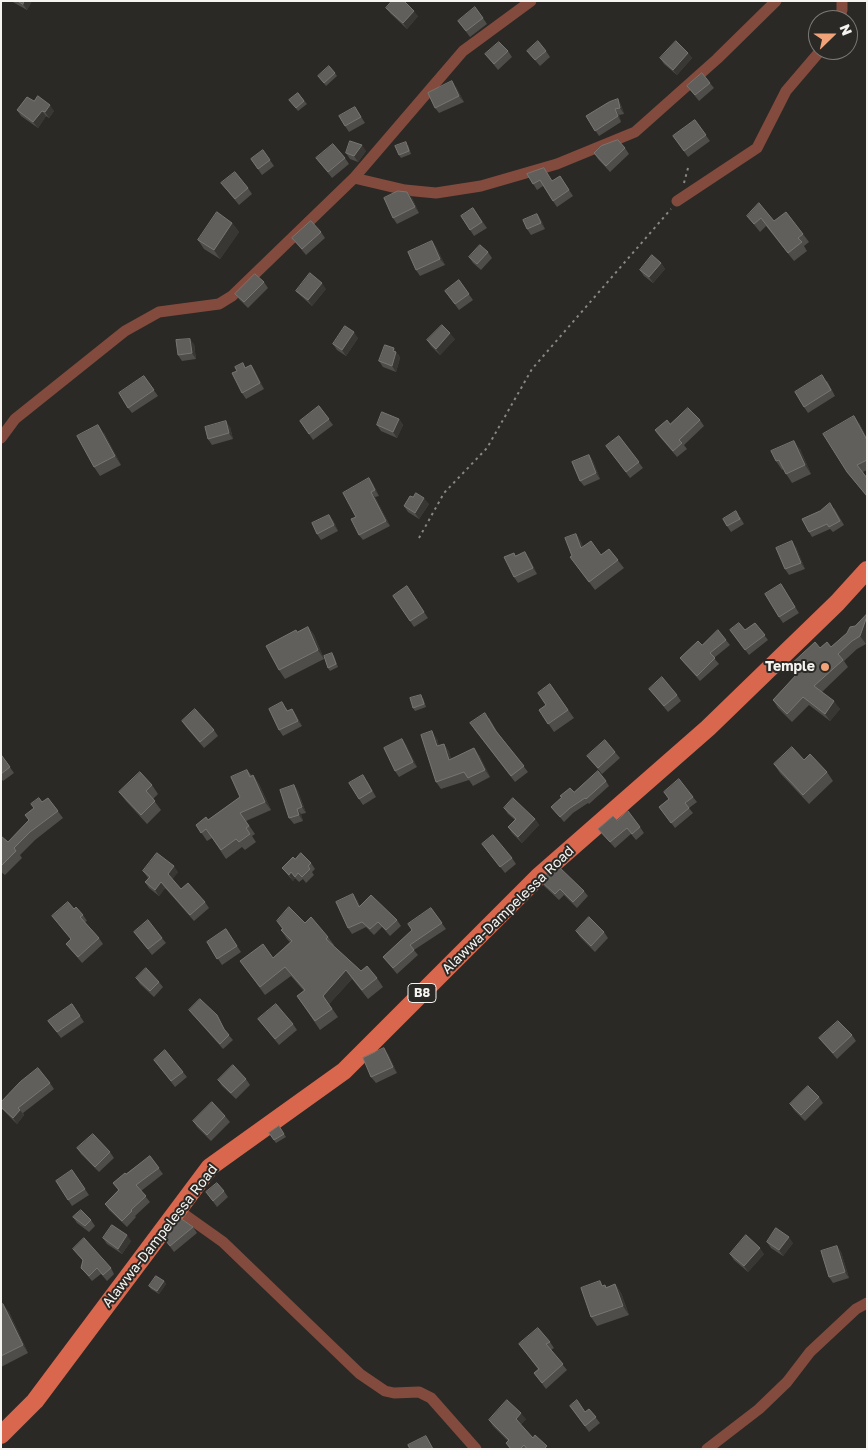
<!DOCTYPE html>
<style>
body{margin:0}
#map{position:relative;width:868px;height:1450px;overflow:hidden;background:#2b2925;font-family:"Golos Text",sans-serif}
canvas{display:block}
.frame{position:absolute;inset:0;border:2px solid #f5f4f1;pointer-events:none}
.north{position:absolute;left:808px;top:10px;width:50px;height:50px;box-sizing:border-box;background:#2b2925;border:1px solid #7c7a77;border-radius:50%;rotate:68deg;font-size:14px;font-weight:700;line-height:20px;text-align:center;color:#f5f4f1}
.north::after{content:'';display:block;margin:auto;width:18px;height:22px;background:#f0a378;clip-path:polygon(50% 0,100% 100%,50% 72%,0 100%)}
</style>
<div id="map">
<canvas width="868" height="1450"></canvas>
<div class="frame"></div>
<div class="north">N</div>
</div>
<script>
const g = document.querySelector('canvas').getContext('2d');
g.lineJoin = 'round';
function stroke(path, color, width, dash) { g.strokeStyle = color; g.lineWidth = width; g.lineCap = dash ? 'butt' : 'round'; g.setLineDash(dash || []); g.stroke(path); }
function fillPath(path, color) { g.fillStyle = color; g.fill(path, 'evenodd'); }
function write(font, color, halo, rows, align = 'center') {
  g.font = font + ' "Golos Text",sans-serif'; g.lineWidth = 4; g.setLineDash([]); g.textBaseline = 'middle'; g.strokeStyle = halo; g.fillStyle = color; for (const [text, x, y, turn = 0] of rows) {
    g.save(); g.translate(x, y); g.rotate((+turn || 0) * Math.PI / 180); g.textAlign = isNaN(turn) ? turn : align; if (halo) g.strokeText(text, 0, 0); g.fillText(text, 0, 0); g.restore();
  }
}
stroke(new Path2D(`
 M684 183 688 168
 M419 538 444 493 487 448 532 369 671 209`), '#898784', 2, [2.5, 4]);
stroke(new Path2D(`
 M839 20 842 10V1
 M354 178 405 190 436 193 481 186 557 164 635 132 717 59 776 1
 M677 201 757 148 786 91 821 50
 M1 438 15 419 125 331 159 312 219 304 232 296 354 178 463 51 531 1
 M178 1210 223 1242 360 1374 385 1391 394 1393 419 1392 431 1398 476 1449
 M707 1449 759 1409 787 1382 810 1352 856 1309 867 1303`), '#824b3e', 11);
stroke(new Path2D(`
 M1 1435 35 1401 210 1167 344 1071 538 877 708 728 837 603 867 570`), '#d9674e', 18);
fillPath(new Path2D(`
 M11 1H32L27 10Z
 M386 8 418 16 407 29 391 14Z
 M483 18 487 24 470 37 458 21Z
 M508 51 512 57 498 70 490 60 485 54Z
 M527 51H546L550 57 540 66Z
 M688 53 692 58 677 75 664 64 660 58Z
 M335 73 337 76 326 86 318 76Z
 M710 83 714 88 699 101 687 86Z
 M456 87 464 102 439 113 435 108Z
 M298 93 307 104 298 111 289 100Z
 M618 99 621 105 624 114 619 115 621 122 599 136 586 116Z
 M34 101 54 111 49 118 46 116 38 128 21 116 17 110Z
 M355 107 365 123 349 132 345 126Z
 M695 120 710 141 688 157 673 136Z
 M408 145 411 154 401 158 399 155Z
 M625 148 629 154 610 172 598 159 594 153Z
 M263 150 274 166 262 175 251 159Z
 M366 151 358 162 350 159 346 153Z
 M316 158H345L349 164 332 178Z
 M527 174 553 181 560 176 573 196 557 207 543 186 537 190Z
 M221 183 248 188 252 194 239 205Z
 M412 198 419 213 397 224 393 218Z
 M473 208 487 228 474 236 461 216Z
 M537 214 541 220 545 229 531 235 527 229Z
 M747 216 774 221 803 234 809 242 804 246 807 251 794 261 766 226 760 232Z
 M232 223 239 232 220 259 204 249 198 240Z
 M321 232 325 238 306 255 292 238Z
 M432 241 436 247 445 265 420 276 416 270Z
 M488 252 492 258 481 270 473 263 469 257Z
 M661 263 665 269 653 283 644 276 640 270Z
 M459 280 473 300 459 310 445 291Z
 M264 282 268 288 248 308 239 299 235 294Z
 M326 289 312 306 301 296 296 291Z
 M358 338 346 356 337 350 333 344Z
 M455 339 440 355 431 346 427 340Z
 M194 344 196 359 182 361 178 355Z
 M398 354 400 358 396 372 383 367 379 361Z
 M251 365 255 371 264 389 246 399 242 393 246 367Z
 M144 376 158 396 132 413 128 408Z
 M827 381 835 396 808 413 804 407Z
 M319 406 333 425 313 440 300 421Z
 M399 419 403 425 397 438 381 431 377 425Z
 M700 420 704 426 684 445 687 449 677 457 659 436 655 430 670 424Z
 M859 423 867 438V470L863 472 867 478V497L847 472Z
 M230 427 233 439 212 445 208 439Z
 M104 433 121 465 100 476 94 467Z
 M619 436 643 468 630 478 606 446Z
 M800 449 811 474 792 483 783 469 782 470 776 461Z
 M589 455 593 461 600 479 584 486 580 481Z
 M369 478 373 484 379 496 375 497 390 526 363 540 359 535 356 517Z
 M413 497 429 504 419 519 408 512 404 506Z
 M834 508 844 525 833 532 830 529 812 537 809 532Z
 M740 517 744 524 731 532 727 526Z
 M333 520 338 531 321 540 317 534Z
 M576 534 581 542 583 547 601 555 609 549 624 568 595 590 576 565 572 556Z
 M796 547 805 569 789 575 785 569Z
 M514 553 516 556 529 558 537 574 518 583 514 577Z
 M781 584 799 613 783 623 779 617Z
 M407 586 428 618 414 627 393 596Z
 M867 614V641L866 644 857 649 844 661 848 667 822 692 840 709 830 721 809 705 792 722 778 708 773 700 796 676 789 666 820 648 831 647 855 626Z
 M755 623 768 640 749 655 730 630H745Z
 M308 627 314 635 324 659 285 679 279 670Z
 M726 640 730 645 714 658 719 664 700 681 684 663 680 658 702 645Z
 M332 653 334 656 338 667 330 671 328 668Z
 M550 684 574 718 554 732 539 710 546 705Z
 M649 689 677 695 681 701 668 712Z
 M423 698 426 707 415 711 413 708Z
 M286 708 288 711 292 709 296 715 302 726 283 736 279 730Z
 M489 718 498 733 528 772 515 782 474 729Z
 M182 721 214 730 218 736 204 748 186 727Z
 M402 739 406 745 417 767 399 777 395 771Z
 M437 739 439 746 444 744 449 752 451 759 479 755 490 777 473 786 469 780 441 789 436 782Z
 M615 752 620 758 602 774 587 756Z
 M2 756 14 773 3 781 1 779V757Z
 M804 760 827 772 833 781 809 804 780 773 774 764Z
 M247 770 252 776 253 775 259 784 271 810 246 821 255 834 252 836 256 842 245 850 242 847 226 859 212 838 207 841 196 825 208 820 240 797Z
 M367 781 376 797 363 805 359 799Z
 M606 781 609 786 589 804 588 803 573 813 564 822 551 807 574 792Z
 M152 785 158 794 153 799 161 810 147 824 126 801 119 792Z
 M294 785 298 791 306 813 301 814 303 821 294 824 289 818Z
 M664 792 693 797 697 802 689 808 693 813 675 828 659 807 669 799Z
 M48 798 63 818 35 840 20 855 22 858 5 875 1 872V836L8 842 29 820 42 802Z
 M504 808 535 819 539 825 522 843 512 833 508 827 515 820 508 814Z
 M640 827 644 833 636 840 631 834 615 848 598 829Z
 M482 844 512 858 516 864 505 873Z
 M295 859 311 863 315 869 312 872 314 875 306 883 303 879 299 882 295 878 293 881 287 874 282 868Z
 M143 871 178 872 172 879 181 889 205 902 209 908 194 921 165 888 159 896 149 888 145 882 148 878Z
 M540 880 584 891 588 896 577 908 564 895 559 900 544 886Z
 M357 900 360 906 397 920 401 926 390 936 382 927 374 935 366 927 352 934 348 928Z
 M431 908 446 929 414 950 418 955 397 974 383 957 412 930Z
 M74 909 83 915 87 921 85 922 99 938 103 944 82 963 66 944 71 939 52 916Z
 M305 923 328 937 334 945 333 946 361 971 377 978 383 987 368 999 352 979 329 1004 338 1017 320 1030 297 996 304 991 291 976 265 995 240 961 273 958 290 942 287 939 281 930Z
 M226 929 241 952 222 965 207 942Z
 M576 931 604 932 608 938 595 952 580 937Z
 M134 932 162 938 166 943 152 955Z
 M136 978 159 982 163 987 154 997 140 984Z
 M72 1004 84 1022 61 1038 48 1021Z
 M189 1010 217 1015 226 1032 233 1040 223 1049 193 1015Z
 M258 1019 293 1024 297 1030 279 1045Z
 M852 1035 856 1041 837 1059 824 1044 819 1038Z
 M388 1054 397 1073 376 1083 371 1077Z
 M154 1060 183 1072 187 1077 175 1087Z
 M246 1079 250 1085 236 1099 222 1086 218 1080Z
 M50 1083 54 1089 23 1113 24 1115 17 1124 1 1108V1102Z
 M819 1097 823 1103 805 1121 794 1110 790 1104Z
 M225 1116 230 1122 211 1141 197 1127 193 1121Z
 M279 1126 286 1137 276 1143 269 1133Z
 M77 1148 110 1152 114 1158 99 1172 81 1154Z
 M150 1156 163 1174 141 1191 150 1202 135 1216 136 1217 127 1227 109 1210 105 1204 118 1190 113 1183Z
 M72 1170 89 1195 72 1206 56 1181Z
 M224 1191 228 1197 217 1207 206 1192Z
 M73 1217 91 1220 95 1226 89 1232 77 1223Z
 M193 1227 197 1233 174 1252 163 1237Z
 M103 1238 131 1241 122 1254 107 1244Z
 M767 1242 793 1243 783 1256 771 1248Z
 M837 1246 841 1252 849 1278 833 1283 829 1277Z
 M73 1249 111 1268 114 1274 107 1281 101 1274 92 1281 81 1268 83 1261Z
 M730 1254H764L748 1272 734 1260Z
 M164 1281 166 1284 159 1294 151 1289 149 1286Z
 M615 1284 621 1293 629 1315 597 1326 591 1317 604 1286 605 1285 606 1287Z
 M1 1305 9 1312 28 1353 1 1367Z
 M550 1342 554 1348 551 1350 567 1370 546 1389 534 1373 538 1369 519 1344Z
 M570 1406 585 1412 589 1409 600 1423 589 1432Z
 M526 1419 520 1425 533 1438 548 1449H510L506 1443 508 1441 493 1426 489 1420Z`), '#4f4d49');
fillPath(new Path2D(`
 M24 1H32L27 10 23 4Z
 M414 11 418 16 407 29 403 23Z
 M688 53 692 58 677 75 673 70Z
 M452 81 456 87 464 102 459 96Z
 M618 99 621 105 624 114 620 108Z
 M50 105 54 111 49 118 45 112Z
 M615 109 619 115 621 122 618 116Z
 M42 111 46 116 38 128 33 122Z
 M362 145 366 151 358 162 354 156Z
 M407 192 412 198 419 213 415 207Z
 M537 214 541 220 545 229 541 223Z
 M232 223 239 232 220 259 214 250Z
 M432 241 436 247 445 265 440 259Z
 M661 263 665 269 653 283 649 277Z
 M322 283 326 289 312 306 308 300Z
 M354 332 358 338 346 356 342 350Z
 M450 333 455 339 440 355 436 349Z
 M190 339 194 344 196 359 192 353Z
 M394 348 400 358 396 372 392 366Z
 M251 365 255 371 264 389 260 383Z
 M854 416 859 423 867 438V440Z
 M399 419 403 425 397 438 393 432Z
 M226 421 230 427 233 439 229 433Z
 M98 425 104 433 121 465 115 456Z
 M794 441 800 449 811 474 805 465Z
 M589 455 593 461 600 479 596 473Z
 M369 478 373 484 379 496 375 490Z
 M371 492 375 497 390 526 386 521Z
 M424 498 429 504 419 519 415 513Z
 M329 515 333 520 338 531 334 525Z
 M576 534 581 542 587 556 581 548Z
 M792 541 796 547 805 569 801 563Z
 M525 552 529 558 537 574 533 568Z
 M866 619 867 620V641L866 644 860 636Z
 M308 627 314 635 324 659 318 650Z
 M834 701 840 709 830 721 825 714Z
 M292 709 296 715 302 726 298 721Z
 M432 731 437 739 442 754 437 746Z
 M402 739 406 745 417 767 413 762Z
 M444 744 449 752 454 768 449 760Z
 M474 748 479 755 490 777 485 770Z
 M253 775 259 784 271 810 265 802Z
 M294 785 298 791 306 813 302 807Z
 M297 809 301 814 303 821 299 815Z
 M535 819 539 825 522 843 518 837Z
 M174 866 178 872 172 880 168 874Z
 M291 872 295 878 293 881 289 875Z
 M161 882 165 888 159 896 155 890Z
 M353 894 357 900 363 913 359 907Z
 M346 970 352 979 329 1004 323 996Z
 M384 1048 388 1054 397 1073 393 1067Z
 M20 1110 24 1115 17 1124 13 1118Z
 M127 1235 131 1241 122 1254 118 1249Z
 M789 1237 793 1243 783 1256 779 1250Z
 M837 1246 841 1252 849 1278 845 1272Z
 M760 1248 764 1254 748 1272 744 1266Z
 M164 1281 166 1284 159 1294 157 1291Z
 M615 1284 621 1293 629 1315 623 1306Z
 M3 1304 9 1312 28 1353 23 1345Z
 M521 1413 526 1419 520 1425 516 1419Z`), '#393733');
const building = new Path2D(`
 M18 1H24L23 4Z
 M392 1H404L414 11 403 23 386 8Z
 M475 7 483 18 466 31 458 21Z
 M538 41 546 51 535 60 527 51Z
 M676 41 688 53 673 70 660 58Z
 M499 42 508 51 494 64 485 54Z
 M329 66 335 73 324 83 318 76Z
 M702 73 710 83 695 95 687 86Z
 M452 81 459 96 435 108 428 93Z
 M298 93 304 101 296 108 289 100Z
 M38 96 50 105 45 112 42 111 33 122 17 110 27 97 34 101Z
 M618 99 620 108 615 109 618 116 595 131 586 116 609 102Z
 M355 107 361 117 345 126 339 116Z
 M695 120 706 135 684 151 673 136Z
 M618 140 625 148 606 166 594 153 601 146Z
 M350 141 362 145 354 156 346 153Z
 M406 142 409 151 399 155 395 146Z
 M333 144 345 158 328 172 316 158Z
 M263 150 270 160 258 169 251 159Z
 M544 168 552 181 560 176 569 190 553 201 540 180 533 184 527 174Z
 M235 172 248 188 235 199 221 183Z
 M398 191 407 192 415 207 393 218 384 198Z
 M759 203 774 221 786 212 803 234 798 238 802 242 788 253 761 218 754 224 747 216Z
 M473 208 482 222 470 230 461 216Z
 M217 212 232 223 214 250 198 240Z
 M537 214 541 223 527 229 523 220Z
 M311 221 321 232 302 249 292 238Z
 M432 241 440 259 416 270 408 252Z
 M480 245 488 252 477 264 469 257Z
 M652 255 661 263 649 277 640 270Z
 M310 273 322 283 308 300 296 291Z
 M255 274 264 282 244 302 235 294Z
 M459 280 469 294 455 304 445 291Z
 M442 325 450 333 436 349 427 340Z
 M345 326 354 332 342 350 333 344Z
 M190 339 192 353 178 355 176 340Z
 M385 345 394 348 393 351 396 352 392 366 379 361Z
 M243 363 245 368 251 365 260 383 242 393 232 373 237 371 235 367Z
 M822 375 831 390 804 407 795 392Z
 M144 376 154 390 128 408 119 393Z
 M319 406 329 419 309 434 300 421Z
 M688 408 700 420 679 440 682 443 673 451 655 430 667 420 670 424Z
 M382 412 399 419 393 432 377 425Z
 M854 416 867 440V460L857 465 867 478V496L847 472 823 434Z
 M226 421 229 433 208 439 205 427Z
 M98 425 115 456 94 467 77 436Z
 M619 436 639 462 626 472 606 446Z
 M794 441 805 465 786 474 779 460 776 461 771 451Z
 M589 455 596 473 580 481 572 462Z
 M369 478 375 490 371 492 386 521 359 535 351 519 356 517 343 493Z
 M416 493 424 498 415 513 404 506 410 496 413 497Z
 M830 503 840 521 829 527 827 524 809 532 802 519 820 511Z
 M736 511 740 519 727 526 723 519Z
 M329 515 334 525 317 534 312 523Z
 M576 534 581 548 591 541 601 555 609 549 618 560 589 582 570 557 572 556 565 538Z
 M792 541 801 563 785 569 776 548Z
 M525 552 533 568 514 577 504 557 514 553 515 556Z
 M781 584 795 607 779 617 765 594Z
 M407 586 424 612 410 621 393 596Z
 M867 614V620L866 619 860 636 852 641 838 654 843 660 814 686 834 701 825 714 803 697 787 714 773 700 797 674 789 666 815 642 820 648 827 642 831 647 847 633 850 627 855 626Z
 M739 623 745 630 755 623 765 635 745 650 730 630Z
 M308 627 318 650 279 670 266 646 296 630 297 632Z
 M718 630 726 640 710 653 715 658 697 676 680 658 698 641 702 645Z
 M332 653 336 664 328 668 324 656Z
 M662 677 677 695 664 706 649 689Z
 M550 684 568 710 548 724 539 710 546 705 538 693Z
 M421 695 424 704 413 708 410 698Z
 M282 702 287 711 292 709 298 721 279 730 269 709Z
 M195 709 214 730 200 742 182 721Z
 M485 713 495 730 524 766 511 776 470 723Z
 M432 731 437 746 444 744 449 760 474 748 485 770 468 778 464 772 436 782 421 735Z
 M402 739 413 762 395 771 384 748Z
 M605 740 615 752 598 768 587 756Z
 M792 747 804 760 810 754 827 772 803 795 774 764Z
 M2 756 10 767 1 774V757Z
 M247 770 250 777 253 775 265 802 240 813 249 826 246 828 250 834 239 842 236 839 221 850 206 829 201 833 196 825 206 817 208 820 240 797 231 777Z
 M598 771 606 781 586 799 585 798 570 808 560 817 551 807 562 797 560 796 570 788 574 792Z
 M140 772 152 785 146 791 155 801 141 815 119 792Z
 M363 775 372 791 359 799 349 783Z
 M679 779 693 797 685 803 689 808 671 823 659 807 669 799 664 792Z
 M294 785 302 807 297 809 299 815 289 818 280 790Z
 M39 798 42 802 48 798 58 811 30 832 14 848 16 851 1 866V836L8 842 29 820 25 815 34 808 31 804Z
 M513 798 535 819 518 837 508 827 516 819 504 808Z
 M628 811 640 827 632 834 627 828 610 842 598 829 613 816 617 820Z
 M493 835 512 858 500 867 482 844Z
 M157 853 174 866 168 874 181 889 188 883 205 902 190 915 161 882 155 890 145 882 150 877 143 871Z
 M301 853 311 863 308 866 310 869 302 877 298 873 295 877 291 872 289 875 282 868 293 857 295 859Z
 M557 865 584 891 573 902 560 889 555 894 540 880Z
 M353 894 359 907 371 895 397 920 386 930 378 922 370 929 362 922 348 928 336 902Z
 M68 902 74 909 76 907 83 915 80 917 99 938 78 957 66 944 71 939 52 916Z
 M289 907 305 923 311 917 328 937 326 939 361 971 367 966 377 978 362 990 346 970 323 996 332 1009 315 1021 297 996 305 990 285 967 260 987 240 961 263 944 273 958 292 941 281 930 283 929 277 921Z
 M431 908 442 923 410 945 414 950 393 968 383 957 412 930 408 924Z
 M589 917 604 932 591 946 576 931Z
 M148 920 162 938 148 949 134 932Z
 M226 929 237 946 217 959 207 942Z
 M146 968 159 982 150 991 136 978Z
 M200 999 217 1015 224 1029 229 1035 220 1044 189 1010Z
 M72 1004 80 1016 57 1032 48 1021Z
 M276 1004 293 1024 275 1039 258 1019Z
 M838 1021 852 1035 833 1053 819 1038Z
 M384 1048 393 1067 371 1077 363 1058Z
 M165 1050 183 1072 171 1081 154 1060Z
 M233 1065 246 1079 231 1093 218 1080Z
 M38 1068 50 1083 18 1108 20 1110 13 1118 1 1107V1102L20 1082Z
 M808 1086 819 1097 801 1115 790 1104Z
 M212 1102 225 1116 207 1135 193 1121Z
 M279 1126 284 1134 274 1140 269 1133Z
 M93 1134 110 1152 95 1167 77 1148Z
 M150 1156 159 1168 136 1185 146 1196 131 1210 132 1211 122 1221 105 1204 119 1190 113 1183 125 1173 126 1174Z
 M72 1170 85 1189 68 1200 56 1181Z
 M217 1183 224 1191 213 1201 206 1192Z
 M81 1210 91 1220 85 1226 73 1217Z
 M180 1218 193 1227 170 1246 163 1237 171 1226Z
 M112 1225 127 1235 118 1249 103 1238Z
 M776 1228 789 1237 779 1250 767 1242Z
 M746 1235 760 1248 744 1266 730 1254Z
 M84 1238 111 1268 103 1275 97 1268 89 1276 81 1268 83 1260 73 1249Z
 M837 1246 845 1272 829 1277 821 1251Z
 M156 1276 164 1281 157 1291 149 1286Z
 M600 1281 602 1286 605 1285 606 1288 615 1284 623 1306 591 1317 581 1288Z
 M3 1304 23 1345 1 1356V1305Z
 M538 1328 550 1342 546 1344 563 1364 542 1383 534 1373 539 1369 519 1344Z
 M507 1400 521 1413 516 1419 533 1438 535 1435 547 1446 544 1449H527L524 1445 520 1449H511L506 1443 509 1440 489 1420Z
 M577 1400 585 1412 589 1409 596 1417 585 1426 570 1406Z
 M426 1436 433 1449H410L408 1445Z`);
fillPath(building, '#615f5b');
stroke(building, '#787672', 1);
for (const [x, y, r, color] of [
 [825,667,5,"#f0a378"]
]) { const dot = new Path2D(); dot.arc(x, y, r, 0, 2 * Math.PI); g.fillStyle = color; g.fill(dot); stroke(dot, '#2b2925', 2); }
for (const [x, y, w] of [
 [422,993,28]
]) { const box = new Path2D(); box.roundRect(x - w / 2, y - 9.5, w, 19, 4); g.fillStyle = '#2b2925'; g.fill(box); stroke(box, '#f5f4f1', 1); }
write('bold 12px', '#f5f4f1', null, [
 ["B8",422,993]
]);
write('bold 14px', '#f5f4f1', '#2b2925', [
 ["Temple",815,667]
], 'right');
write('14px', '#f5f4f1', '#2b2925', [
 ["Alawwa-Dampelessa Road",508,910,-44],
 ["Alawwa-Dampelessa Road",160,1236,-52]
]);
</script>
